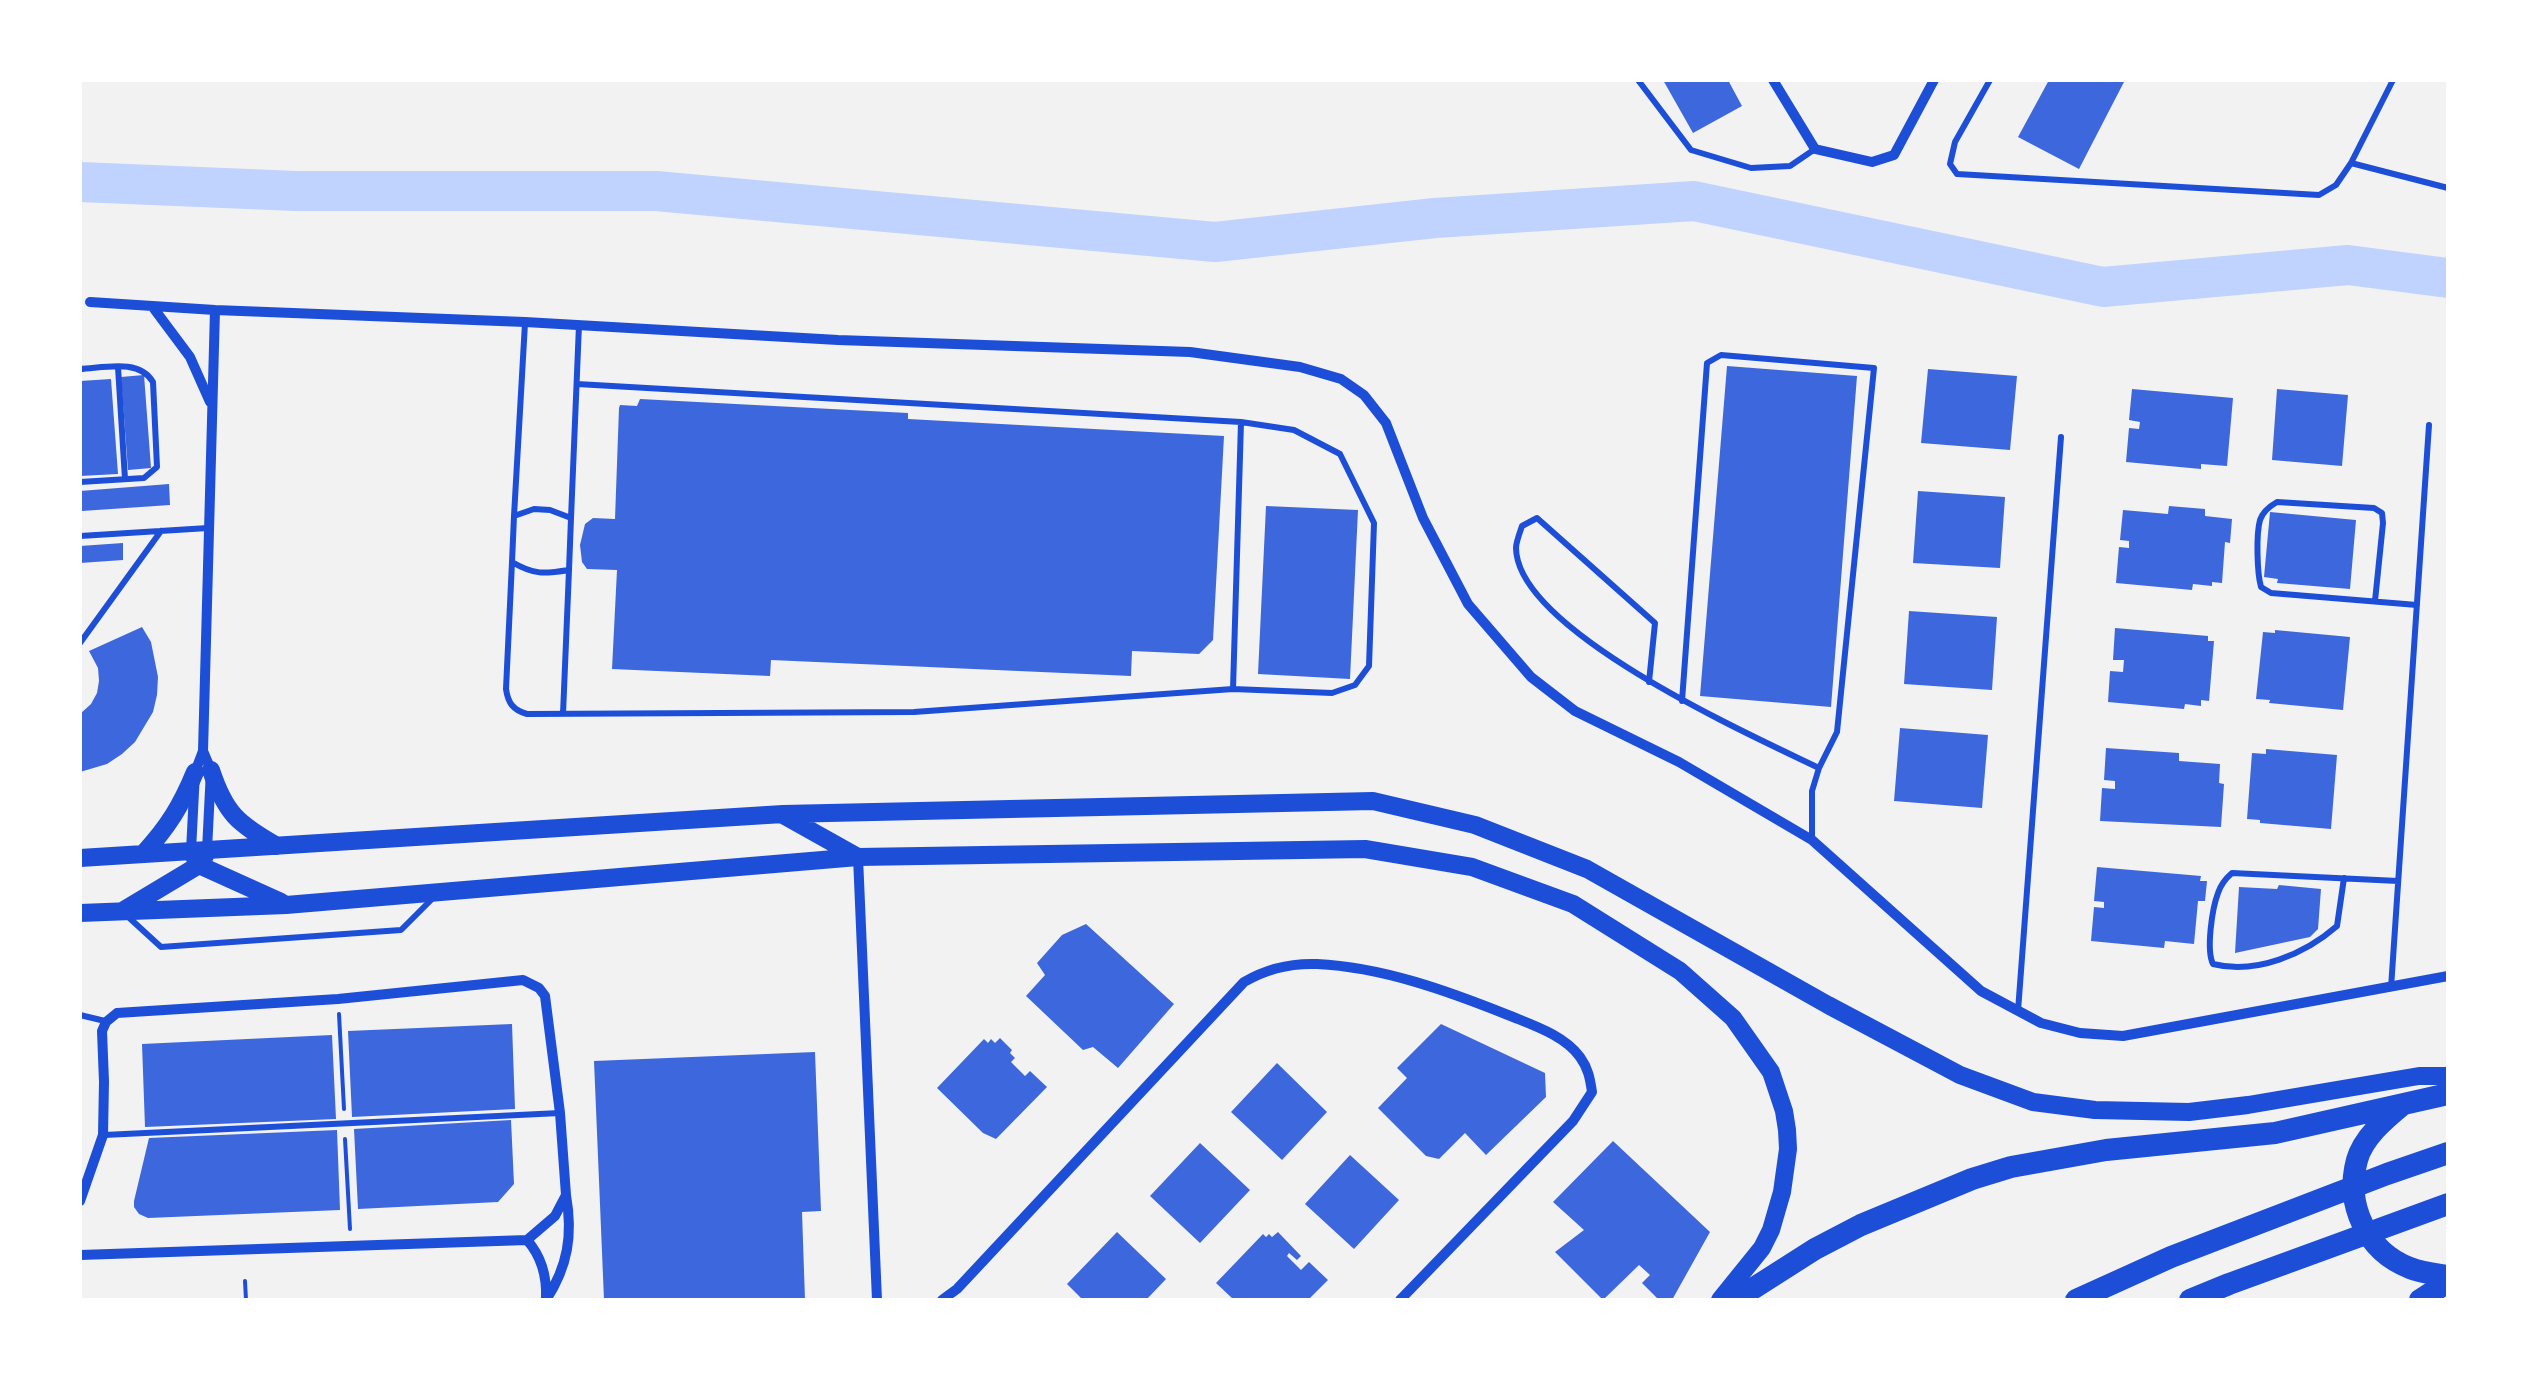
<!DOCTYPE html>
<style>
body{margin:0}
#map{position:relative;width:2528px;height:1380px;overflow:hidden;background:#f2f2f2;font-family:"DM Sans",sans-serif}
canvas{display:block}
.frame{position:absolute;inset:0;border:82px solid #fff;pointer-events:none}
</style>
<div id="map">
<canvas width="2528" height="1380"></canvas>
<div class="frame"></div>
</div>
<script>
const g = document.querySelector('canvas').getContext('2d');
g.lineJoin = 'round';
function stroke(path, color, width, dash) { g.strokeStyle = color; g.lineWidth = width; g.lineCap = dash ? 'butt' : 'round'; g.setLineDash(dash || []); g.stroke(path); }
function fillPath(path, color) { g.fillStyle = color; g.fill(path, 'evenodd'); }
stroke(new Path2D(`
 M80 182 296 191H656L1215 242 1435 218 1694 201 2103 287 2348 265 2448 278`), '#bfd3fe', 40);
fillPath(new Path2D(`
 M1663 80H1728L1742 106 1693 133Z
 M2049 80H2125L2079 169 2018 137Z
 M1727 366 1857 376 1831 707 1700 696Z
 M1928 369 2017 376 2010 450 1921 443Z
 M144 375 151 468 128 470 121 377Z
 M111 379 118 474 80 476V381Z
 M2132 389 2233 398 2227 466 2201 464V469L2126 462 2129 428 2139 429 2140 422 2129 420Z
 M2277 389 2348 395 2342 466 2272 460Z
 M640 399 908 413V419L1224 436 1213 640 1199 654 1132 651 1131 676 771 660 770 676 612 669 617 570 587 569 582 562 580 545 585 524 593 518 615 519 619 408 620 405 637 406Z
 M169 484 170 505 82 511 80 491Z
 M1918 491 2005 497 2000 568 1913 563Z
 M1266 506 1358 510 1350 679 1258 674Z
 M2169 506 2205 509V516L2232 519 2230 543 2225 542 2222 583 2212 582V586L2193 584 2192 590 2116 583 2119 547 2129 548V541L2120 540 2123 510 2168 514Z
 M2270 512 2356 520 2350 589 2277 583 2278 579 2264 577Z
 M123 543V560L80 563V546Z
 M1909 611 1997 617 1992 690 1904 684Z
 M142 627 151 642 158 677 157 695 153 712 135 742 122 754 107 764 80 772V714L91 704 97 693 99 681 98 668 89 651Z
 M2115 628 2208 636V641H2214L2209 701 2201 700V706L2185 704 2184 709 2108 702 2110 671 2123 672 2124 660H2113Z
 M2275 630 2350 637 2343 710 2269 703 2270 700 2256 699 2263 632 2275 633Z
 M1900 728 1988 735 1982 808 1894 801Z
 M2106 748 2179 753V761L2220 764 2219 783 2224 784 2221 827 2100 821 2102 788 2115 789V781L2104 780Z
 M2266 749 2337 755 2331 829 2260 823V820L2247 819 2252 753 2266 754Z
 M2097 867 2201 876 2200 881H2207L2205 901H2198L2194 944 2165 941 2164 948 2091 941 2094 907 2104 908V902L2094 901Z
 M2279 885 2321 889 2318 929 2310 937 2235 953 2239 887 2277 889Z
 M1086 924 1174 1004 1118 1068 1093 1047 1083 1050 1026 996 1045 975 1037 963 1062 935Z
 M512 1024 515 1109 352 1117 348 1031Z
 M1441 1024 1545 1073 1546 1097 1486 1155 1465 1133 1439 1159 1426 1156 1378 1108 1407 1078 1397 1068Z
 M332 1035 336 1119 145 1127 142 1044Z
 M1000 1038 1012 1050 1010 1053 1015 1058 1011 1062 1025 1076 1030 1071 1047 1087 996 1139 983 1133 937 1088 984 1039 988 1043 991 1039 995 1043Z
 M815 1052 821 1211 802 1212 805 1300H604L594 1061Z
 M1277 1063 1327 1112 1282 1160 1231 1112Z
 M511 1120 514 1184 498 1202 358 1209 354 1129Z
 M337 1130 340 1210 148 1218 139 1214 134 1207V1201L149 1138Z
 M1613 1141 1710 1232 1672 1300H1659L1642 1283 1650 1275 1639 1265 1603 1300 1555 1252 1584 1230 1553 1202Z
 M1200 1143 1250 1190 1200 1243 1150 1196Z
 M1350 1155 1399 1200 1354 1249 1305 1204Z
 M1117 1232 1166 1279 1146 1300H1083L1067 1284Z
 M1278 1232 1301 1256 1297 1260 1289 1253 1287 1256 1301 1270 1309 1262 1328 1280 1308 1300H1234L1216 1283 1263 1234 1266 1237 1269 1234 1272 1237Z`), '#3d67dc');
stroke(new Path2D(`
 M339 1014 344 1109
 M345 1139 350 1229
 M245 1281 246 1300`), '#1d4ed8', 4);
stroke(new Path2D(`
 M1638 80 1691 150 1751 168 1790 166 1815 149
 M1990 80 1955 142 1950 164 1957 174 2319 195 2336 185 2351 163 2393 80
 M2351 163 2448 188
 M118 367 125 479
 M80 369C103 368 139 358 153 382L157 467 144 478 80 482
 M534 509 550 510 571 518 569 570C544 574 534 575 512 562L514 516Z
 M514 516 525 323
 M571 518 579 325
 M80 536 208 528
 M512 562 506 689C508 703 513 710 527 714L914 712 1233 689 1332 693 1355 685 1369 666 1374 523 1340 454 1294 430 1241 422 577 384
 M2375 601 2383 523 2382 513 2374 508 2277 502C2270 506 2263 511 2260 520 2256 534 2257 573 2261 587L2271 593 2417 605
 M80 643 161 531
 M1649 682 1655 623 1537 518 1522 526C1520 532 1516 542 1516 548 1517 631 1753 736 1819 768
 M1233 689 1241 422
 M1682 701 1707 363 1721 355 1874 368 1837 732 1819 768 1812 791V839
 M563 714 569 570
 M2344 878 2337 926C2305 954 2256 975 2213 964 2206 950 2212 909 2218 893 2221 884 2225 879 2232 873L2398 881
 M125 914 161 947 401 930 435 896
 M2391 988 2429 425
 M2018 1011 2061 437
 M80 1015 105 1021
 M104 1135 560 1113`), '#1d4ed8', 6);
stroke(new Path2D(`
 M1773 80 1815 149 1872 162 1894 155 1934 80
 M90 302 215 310 525 322 838 340 1190 352 1300 367 1341 379 1364 395 1386 423 1423 518 1468 604 1531 677 1575 711 1679 762 1812 840 1981 991 2041 1023 2080 1033 2123 1036 2448 976
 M152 306 190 357 210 402
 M203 751 211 770 207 850
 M191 851 195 772 203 751 215 310
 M858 857 877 1300
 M80 1201 103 1135 104 1082 102 1031 106 1022 117 1013 338 999 523 980 539 988 545 996 560 1113 566 1195C573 1235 568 1266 546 1300
 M527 1240C542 1257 547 1277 546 1299
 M80 1255 527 1240 555 1216 566 1195
 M942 1300 957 1289 1244 982C1266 969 1291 963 1317 964 1382 967 1448 991 1508 1015 1532 1025 1564 1035 1580 1057 1588 1068 1590 1078 1592 1092L1573 1121 1400 1300`), '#1d4ed8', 10);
stroke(new Path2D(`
 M211 770C225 813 238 824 277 846
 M783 815 858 857
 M191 851 199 865 281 902
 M143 854C168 827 181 806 195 772
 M80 858 783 814 1373 801 1475 825 1587 869 1828 1005 1960 1075 2033 1102 2095 1110 2189 1112 2248 1105 2419 1076H2448
 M124 910 199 865 205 856
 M80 913 286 905 858 857 1365 849 1472 867 1573 904 1680 971 1733 1018 1771 1072 1784 1111 1787 1130 1788 1149 1782 1192 1771 1230 1762 1248 1720 1300`), '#1d4ed8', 18);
stroke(new Path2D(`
 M2401 1106C2384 1120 2363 1138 2357 1160 2345 1204 2366 1251 2410 1268 2422 1273 2435 1274 2448 1276
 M1735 1300 1815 1249 1861 1225 1972 1179 2011 1167 2106 1150 2275 1133 2448 1094
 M2076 1300 2171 1257 2387 1174 2448 1153
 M2190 1300 2229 1284 2448 1204
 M2420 1300 2448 1282`), '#1d4ed8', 22);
</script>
